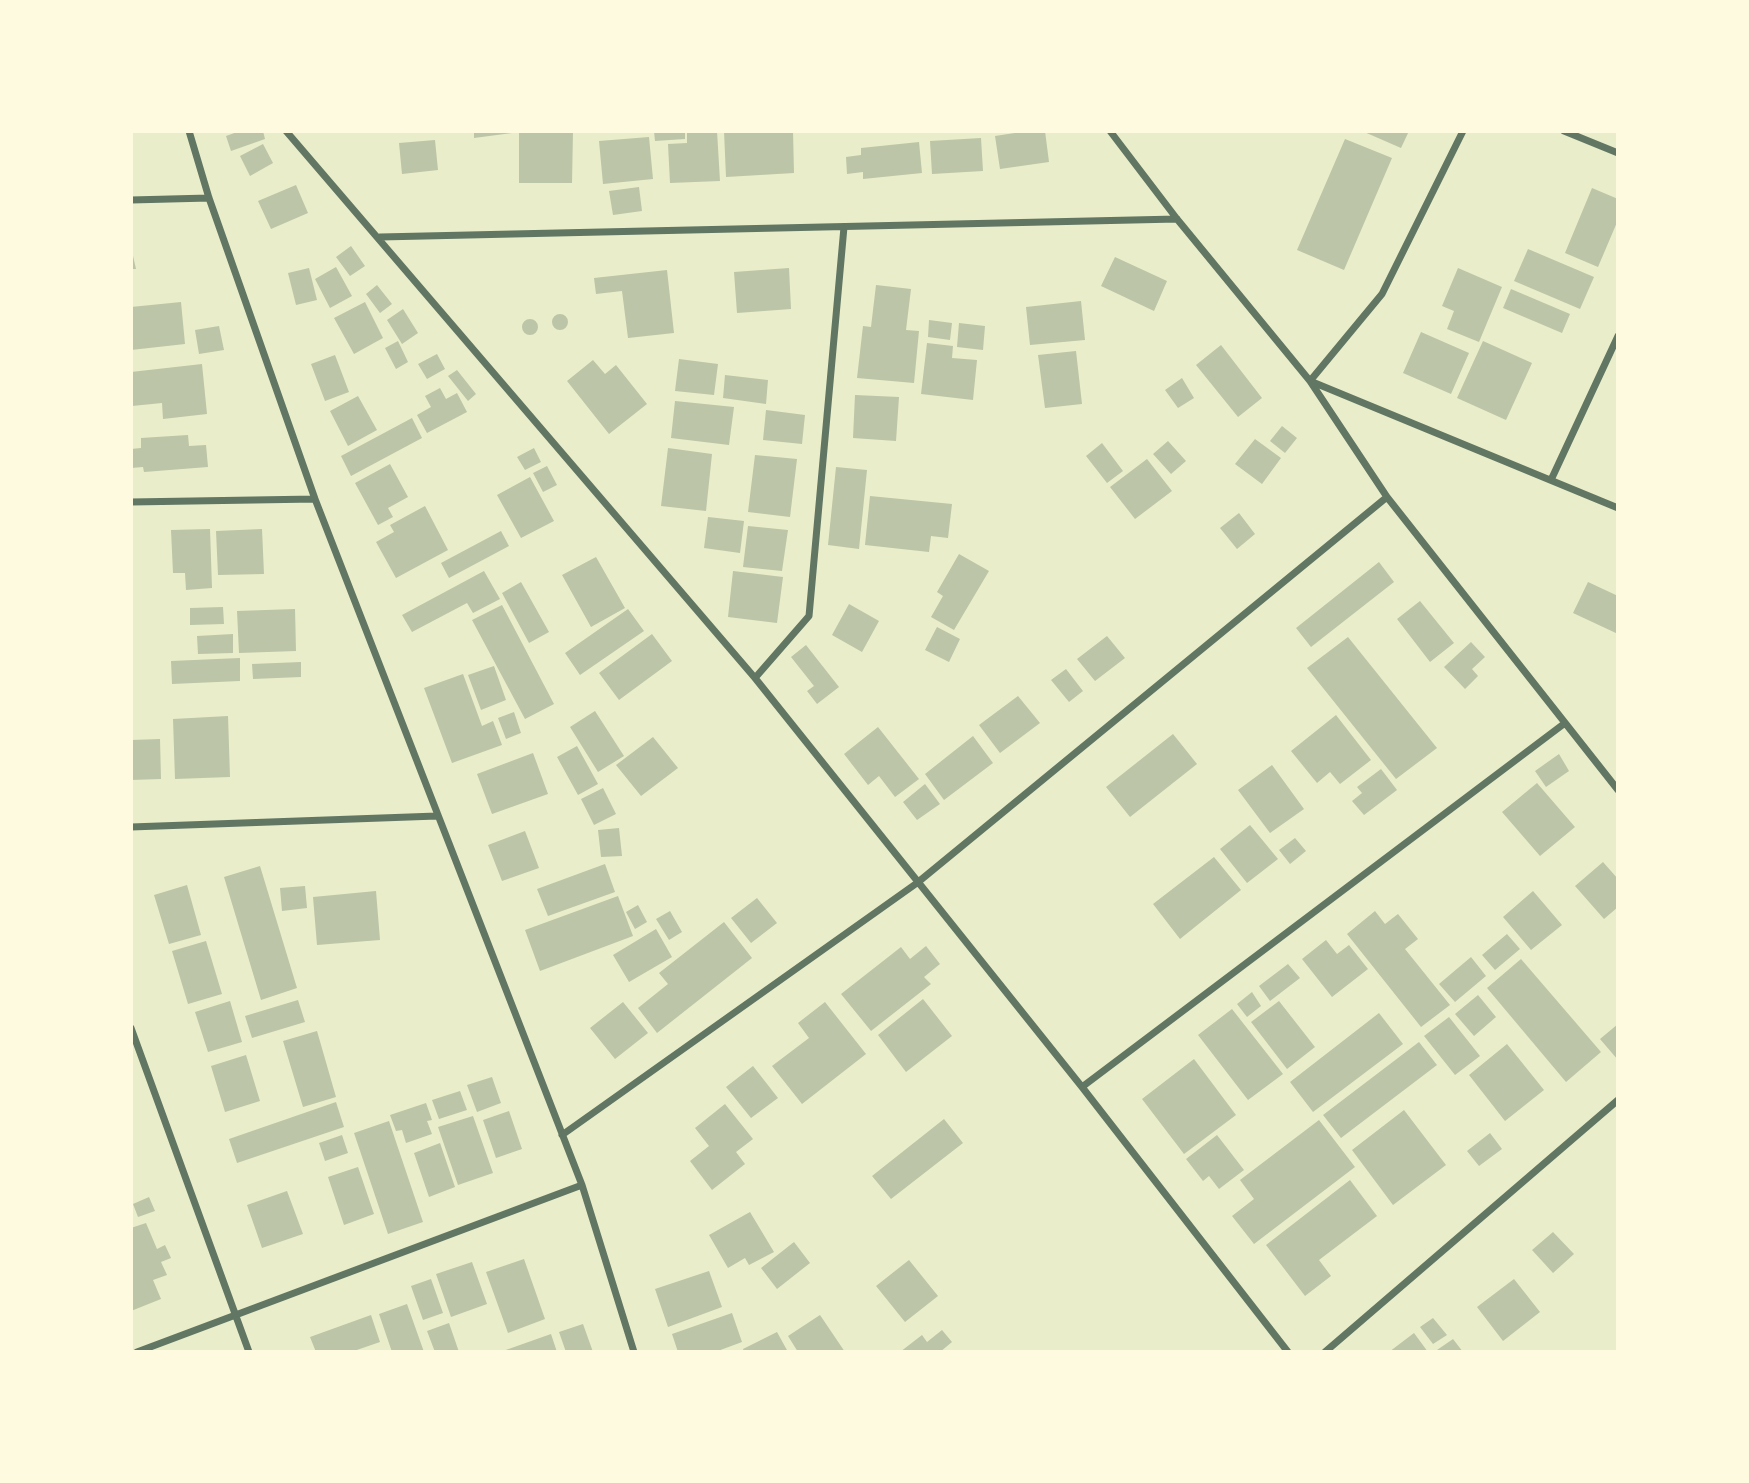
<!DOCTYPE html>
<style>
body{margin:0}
#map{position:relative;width:1749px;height:1483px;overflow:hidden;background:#e9edc9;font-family:"Open Sans",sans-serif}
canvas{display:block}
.frame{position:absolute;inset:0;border:133px solid #fefae0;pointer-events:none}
</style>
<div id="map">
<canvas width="1749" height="1483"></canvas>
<div class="frame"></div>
</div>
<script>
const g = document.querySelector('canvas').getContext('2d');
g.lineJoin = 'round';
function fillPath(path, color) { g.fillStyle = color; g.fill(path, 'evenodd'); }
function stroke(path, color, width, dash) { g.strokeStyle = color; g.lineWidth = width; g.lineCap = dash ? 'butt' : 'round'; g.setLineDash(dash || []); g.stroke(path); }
fillPath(new Path2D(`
 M240 131H263L265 139 231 151 226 136Z
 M474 131H512V133L474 138Z
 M519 131H573L572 183H519Z
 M654 131H685V139L655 141Z
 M687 131H717L720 181 670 183 668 144 687 143Z
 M724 131H793L794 173 726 177Z
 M1028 131H1045L1049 162 1000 169 995 136Z
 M1362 131H1409L1401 148Z
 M649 137 653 179 603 184 599 141Z
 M981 138 983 171 932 174 930 141Z
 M1345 139 1392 158 1344 270 1297 250Z
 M435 140 438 170 402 174 399 143Z
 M919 142 922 173 863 179V172L847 174 846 157 861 155V148Z
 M263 144 273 163 250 176 240 156Z
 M296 185 308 213 271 229 258 201Z
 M639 187 642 211 613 215 609 191Z
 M1592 188 1618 199V220L1598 267 1565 253Z
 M351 246 365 266 350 276 336 257Z
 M131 247 136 269H131Z
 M1528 249 1594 277 1580 309 1514 281Z
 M1115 257 1167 281 1154 311 1101 286Z
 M336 267 352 296 330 308 315 279Z
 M309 268 317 300 296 305 288 273Z
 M789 268 791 309 737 313 734 272Z
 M1458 268 1502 287 1479 342 1447 329 1454 311 1442 306Z
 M667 270 674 333 628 338 622 291 596 294 594 278Z
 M377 285 392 304 380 313 366 294Z
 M876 285 911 289 906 330 919 331 914 383 857 378 863 326 871 327Z
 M1511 289 1570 314 1562 333 1503 308Z
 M1081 301 1085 340 1030 345 1026 307Z
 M181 302 185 344 131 350V307Z
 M365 302 383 338 354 354 334 318Z
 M403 309 418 333 402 344 387 320Z
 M552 322a8 8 0 1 1 16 0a8 8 0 1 1-16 0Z
 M522 327a8 8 0 1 1 16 0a8 8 0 1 1-16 0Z
 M929 320 952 323 950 340 928 337Z
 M959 323 985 326 983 350 957 347Z
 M219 326 224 350 199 354 195 330Z
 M1421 332 1469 353 1451 394 1403 373Z
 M398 341 408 362 396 369 385 348Z
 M1483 341 1532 363 1506 420 1457 398Z
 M927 343 953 346 952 358 977 360 973 400 921 394Z
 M1221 345 1262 398 1238 417 1196 365Z
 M1076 351 1082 404 1045 408 1038 355Z
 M437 354 445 369 427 379 418 364Z
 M335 355 349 392 325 401 311 364Z
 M679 359 718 364 714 395 675 391Z
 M593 360 605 374 616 365 647 404 609 434 567 381Z
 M202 364 207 414 163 419 162 403 132 406 131 372Z
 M457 370 476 394 468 401 448 376Z
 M725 375 768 380 766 404 723 398Z
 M1182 378 1194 398 1178 408 1165 390Z
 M440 388 446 399 457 393 467 412 427 433 417 415 431 407 425 396Z
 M855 395 899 397 896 441 853 438Z
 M358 396 377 430 348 446 330 411Z
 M675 401 734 407 729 445 671 438Z
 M766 410 805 415 802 444 763 440Z
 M412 418 422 438 351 476 341 456Z
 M1282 426 1297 438 1285 453 1270 441Z
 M188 435 189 446 206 445 208 467 144 472 143 467 131 468V449L141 448V438Z
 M1255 439 1281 458 1262 484 1235 464Z
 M1168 441 1186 461 1171 474 1153 454Z
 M1102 443 1123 471 1107 483 1086 456Z
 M534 448 541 462 525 470 517 457Z
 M668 448 712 454 706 511 661 506Z
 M755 455 797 459 790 517 748 512Z
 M1147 459 1172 491 1135 519 1110 487Z
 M390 464 408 497 388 508 393 517 378 525 355 483Z
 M547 466 557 485 543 492 533 473Z
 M836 467 867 470 859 549 828 545Z
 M530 477 554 521 521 538 497 495Z
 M870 496 952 504 948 538 931 536 929 552 865 545Z
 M425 506 448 550 396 578 376 542 394 532 390 525Z
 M1239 513 1255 534 1237 549 1220 528Z
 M708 517 744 521 740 553 704 548Z
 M748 526 788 530 782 571 743 567Z
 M210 529 212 588 186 590 185 573H173L171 530Z
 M262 529 264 574 218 575 216 531Z
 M501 531 509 546 449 578 441 563Z
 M959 554 989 571 954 630 931 617 943 596 937 592Z
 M596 557 625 608 591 627 562 575Z
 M1379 562 1394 582 1311 647 1296 628Z
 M484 571 500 599 473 613 467 603 412 632 402 615Z
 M733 571 783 577 777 623 728 617Z
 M521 582 549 632 529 643 502 593Z
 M1588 582 1618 596V634L1573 613Z
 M1420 601 1454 643 1430 662 1397 619Z
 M849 604 879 621 862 652 832 635Z
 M502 605 554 704 525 719 472 620Z
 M223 607 224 624 190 625V608Z
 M295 609 296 651 239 653 237 611Z
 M628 609 644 631 580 675 565 653Z
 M937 627 960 639 949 662 925 650Z
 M233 634V653L198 654 197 636Z
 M652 634 672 661 619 700 599 673Z
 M1107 636 1125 658 1095 681 1077 659Z
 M1348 637 1437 748 1396 779 1307 668Z
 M1471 642 1485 657 1472 669 1478 676 1465 689 1444 667Z
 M806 645 839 687 817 704 807 691 814 686 791 657Z
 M240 658V681L172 684 171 661Z
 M301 662V677L253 679 252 664Z
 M494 666 506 700 481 710 468 675Z
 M1066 669 1083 691 1069 702 1051 680Z
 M463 674 482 726 493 721 502 745 452 763 424 688Z
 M1018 696 1040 723 1000 753 979 725Z
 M595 711 624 756 598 772 570 727Z
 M514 712 521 733 506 739 498 718Z
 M1336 715 1371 760 1340 784 1330 772 1317 783 1291 751Z
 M228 716 230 777 175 779 173 719Z
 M878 727 919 779 895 797 879 776 868 785 844 754Z
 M1173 734 1197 764 1130 817 1106 787Z
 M973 736 993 763 944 800 925 774Z
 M653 737 678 768 641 796 616 765Z
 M160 739 161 779 131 780V740Z
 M577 746 598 784 578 795 557 757Z
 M533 753 548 794 492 814 477 774Z
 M1559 754 1569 771 1546 787 1535 771Z
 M1272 765 1304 809 1270 833 1238 790Z
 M1381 769 1397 790 1364 815 1352 801 1362 793 1357 787Z
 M1537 783 1575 827 1540 856 1502 812Z
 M925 784 940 804 917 820 903 802Z
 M603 788 616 814 594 825 581 799Z
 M1250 825 1278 859 1247 883 1220 849Z
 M619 828 622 856 601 857 598 830Z
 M525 831 539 868 502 881 488 845Z
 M1295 838 1306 851 1290 864 1279 850Z
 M1214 857 1241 890 1180 939 1153 904Z
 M1603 862 1618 879V907L1604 919 1575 886Z
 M605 864 615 892 548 916 537 889Z
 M260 866 297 988 261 1000 224 877Z
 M187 885 201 935 169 944 154 895Z
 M305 886 307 908 282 911 280 888Z
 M376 891 380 940 317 945 313 897Z
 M1533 891 1562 925 1531 950 1503 917Z
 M618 896 633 936 540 971 525 930Z
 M757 898 777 923 751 943 731 918Z
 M638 905 647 922 635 929 626 912Z
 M670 911 682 932 669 940 656 919Z
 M1375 911 1385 924 1398 914 1418 939 1405 949 1450 1005 1421 1027 1347 934Z
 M724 922 752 958 657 1033 638 1008 668 984 659 973Z
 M656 929 672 957 629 982 613 955Z
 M1507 934 1520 949 1495 970 1482 955Z
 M1326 940 1337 954 1349 945 1368 969 1332 997 1302 959Z
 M206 941 222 994 188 1004 172 951Z
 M926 946 940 964 924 977 931 984 871 1031 841 994 901 947 910 959Z
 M1471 957 1486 976 1455 1002 1439 984Z
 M1521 959 1601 1052 1566 1082 1487 988Z
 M1288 964 1300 978 1270 1001 1259 986Z
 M1252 992 1261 1006 1247 1017 1237 1004Z
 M1478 995 1496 1017 1474 1036 1455 1014Z
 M923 999 952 1036 906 1072 878 1035Z
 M298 1000 305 1022 252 1038 245 1016Z
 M230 1001 242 1042 208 1052 195 1012Z
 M1279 1001 1315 1047 1287 1069 1251 1022Z
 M623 1002 648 1033 615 1059 590 1028Z
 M825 1002 866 1054 802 1104 772 1066 809 1038 798 1023Z
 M1232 1009 1283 1074 1248 1100 1198 1035Z
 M1379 1013 1403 1044 1313 1112 1290 1082Z
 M1449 1017 1480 1056 1455 1075 1424 1036Z
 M1618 1024V1060L1600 1039Z
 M317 1031 336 1097 303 1107 283 1041Z
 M1419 1042 1437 1065 1341 1138 1323 1115Z
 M1507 1044 1544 1090 1505 1121 1469 1075Z
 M246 1055 260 1101 225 1112 211 1066Z
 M1194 1059 1236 1115 1184 1154 1142 1099Z
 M753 1066 778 1098 751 1118 726 1087Z
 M492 1077 501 1103 477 1112 467 1085Z
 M460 1091 467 1110 439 1119 432 1100Z
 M336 1102 344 1127 237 1163 229 1139Z
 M426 1103 432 1120 427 1121 432 1134 406 1143 402 1130 396 1131 390 1115Z
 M725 1104 753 1139 736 1152 745 1164 712 1190 690 1161 709 1146 695 1128Z
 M1404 1110 1446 1165 1393 1205 1352 1150Z
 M509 1111 522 1149 496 1158 483 1120Z
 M473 1116 493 1173 458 1185 438 1127Z
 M944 1119 963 1143 891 1199 872 1176Z
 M1319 1120 1355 1167 1254 1244 1232 1216 1254 1199 1240 1180Z
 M389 1121 423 1222 388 1234 354 1133Z
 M1490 1133 1502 1149 1479 1166 1467 1151Z
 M342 1135 348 1153 325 1161 319 1143Z
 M1217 1135 1244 1170 1219 1189 1209 1176 1203 1181 1186 1159Z
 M440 1143 455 1187 429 1197 414 1153Z
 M358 1167 374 1214 344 1225 328 1177Z
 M1350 1180 1377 1216 1319 1260 1331 1276 1305 1296 1266 1245Z
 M287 1191 303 1234 262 1248 247 1205Z
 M149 1197 155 1211 138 1217 133 1204Z
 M750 1212 774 1252 749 1265 745 1258 728 1268 709 1235Z
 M146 1223 157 1249 165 1245 171 1258 161 1262 167 1275 153 1280 161 1299 131 1311V1228Z
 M1553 1232 1574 1254 1553 1273 1532 1250Z
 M794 1242 810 1263 777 1289 761 1268Z
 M524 1259 545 1319 508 1333 486 1272Z
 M909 1260 938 1296 905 1322 876 1286Z
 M472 1262 487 1304 451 1317 436 1274Z
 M709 1271 722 1307 668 1327 655 1289Z
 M431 1279 443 1313 423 1320 411 1286Z
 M1514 1279 1540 1312 1503 1341 1477 1307Z
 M407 1304 424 1352H392L379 1314Z
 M732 1313 742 1342 715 1352H678L672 1334Z
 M371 1315 380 1342 351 1352H316L310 1337Z
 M820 1315 845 1352H798L788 1336Z
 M1433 1318 1447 1335 1433 1344 1420 1327Z
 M449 1323 459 1352H435L427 1331Z
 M583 1324 593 1352H566L559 1332Z
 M942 1330 952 1342 940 1352H900L922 1335 927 1342Z
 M777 1332 788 1352H744L743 1349Z
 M1414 1333 1428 1352H1389Z
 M551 1334 557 1352H503V1351Z
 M1453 1339 1463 1352H1439L1437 1350Z`), '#bcc5a7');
stroke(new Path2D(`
 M189 131 209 198 315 499 582 1185 634 1352
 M286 131 755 678 1082 1087 1288 1352
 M1110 131 1177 219 1310 381 1387 497 1618 790
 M1463 131 1382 294 1310 381 1618 508
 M1564 131 1618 153
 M131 200 209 198
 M380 237 1177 219
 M1551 480 1618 336
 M131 502 315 499
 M755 678 809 616 844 227
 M131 827 437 816
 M131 1028 249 1352
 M1082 1087 1565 723
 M562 1135 917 883 1387 497
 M137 1352 582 1185
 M1325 1352 1618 1100`), '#617663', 7);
</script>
